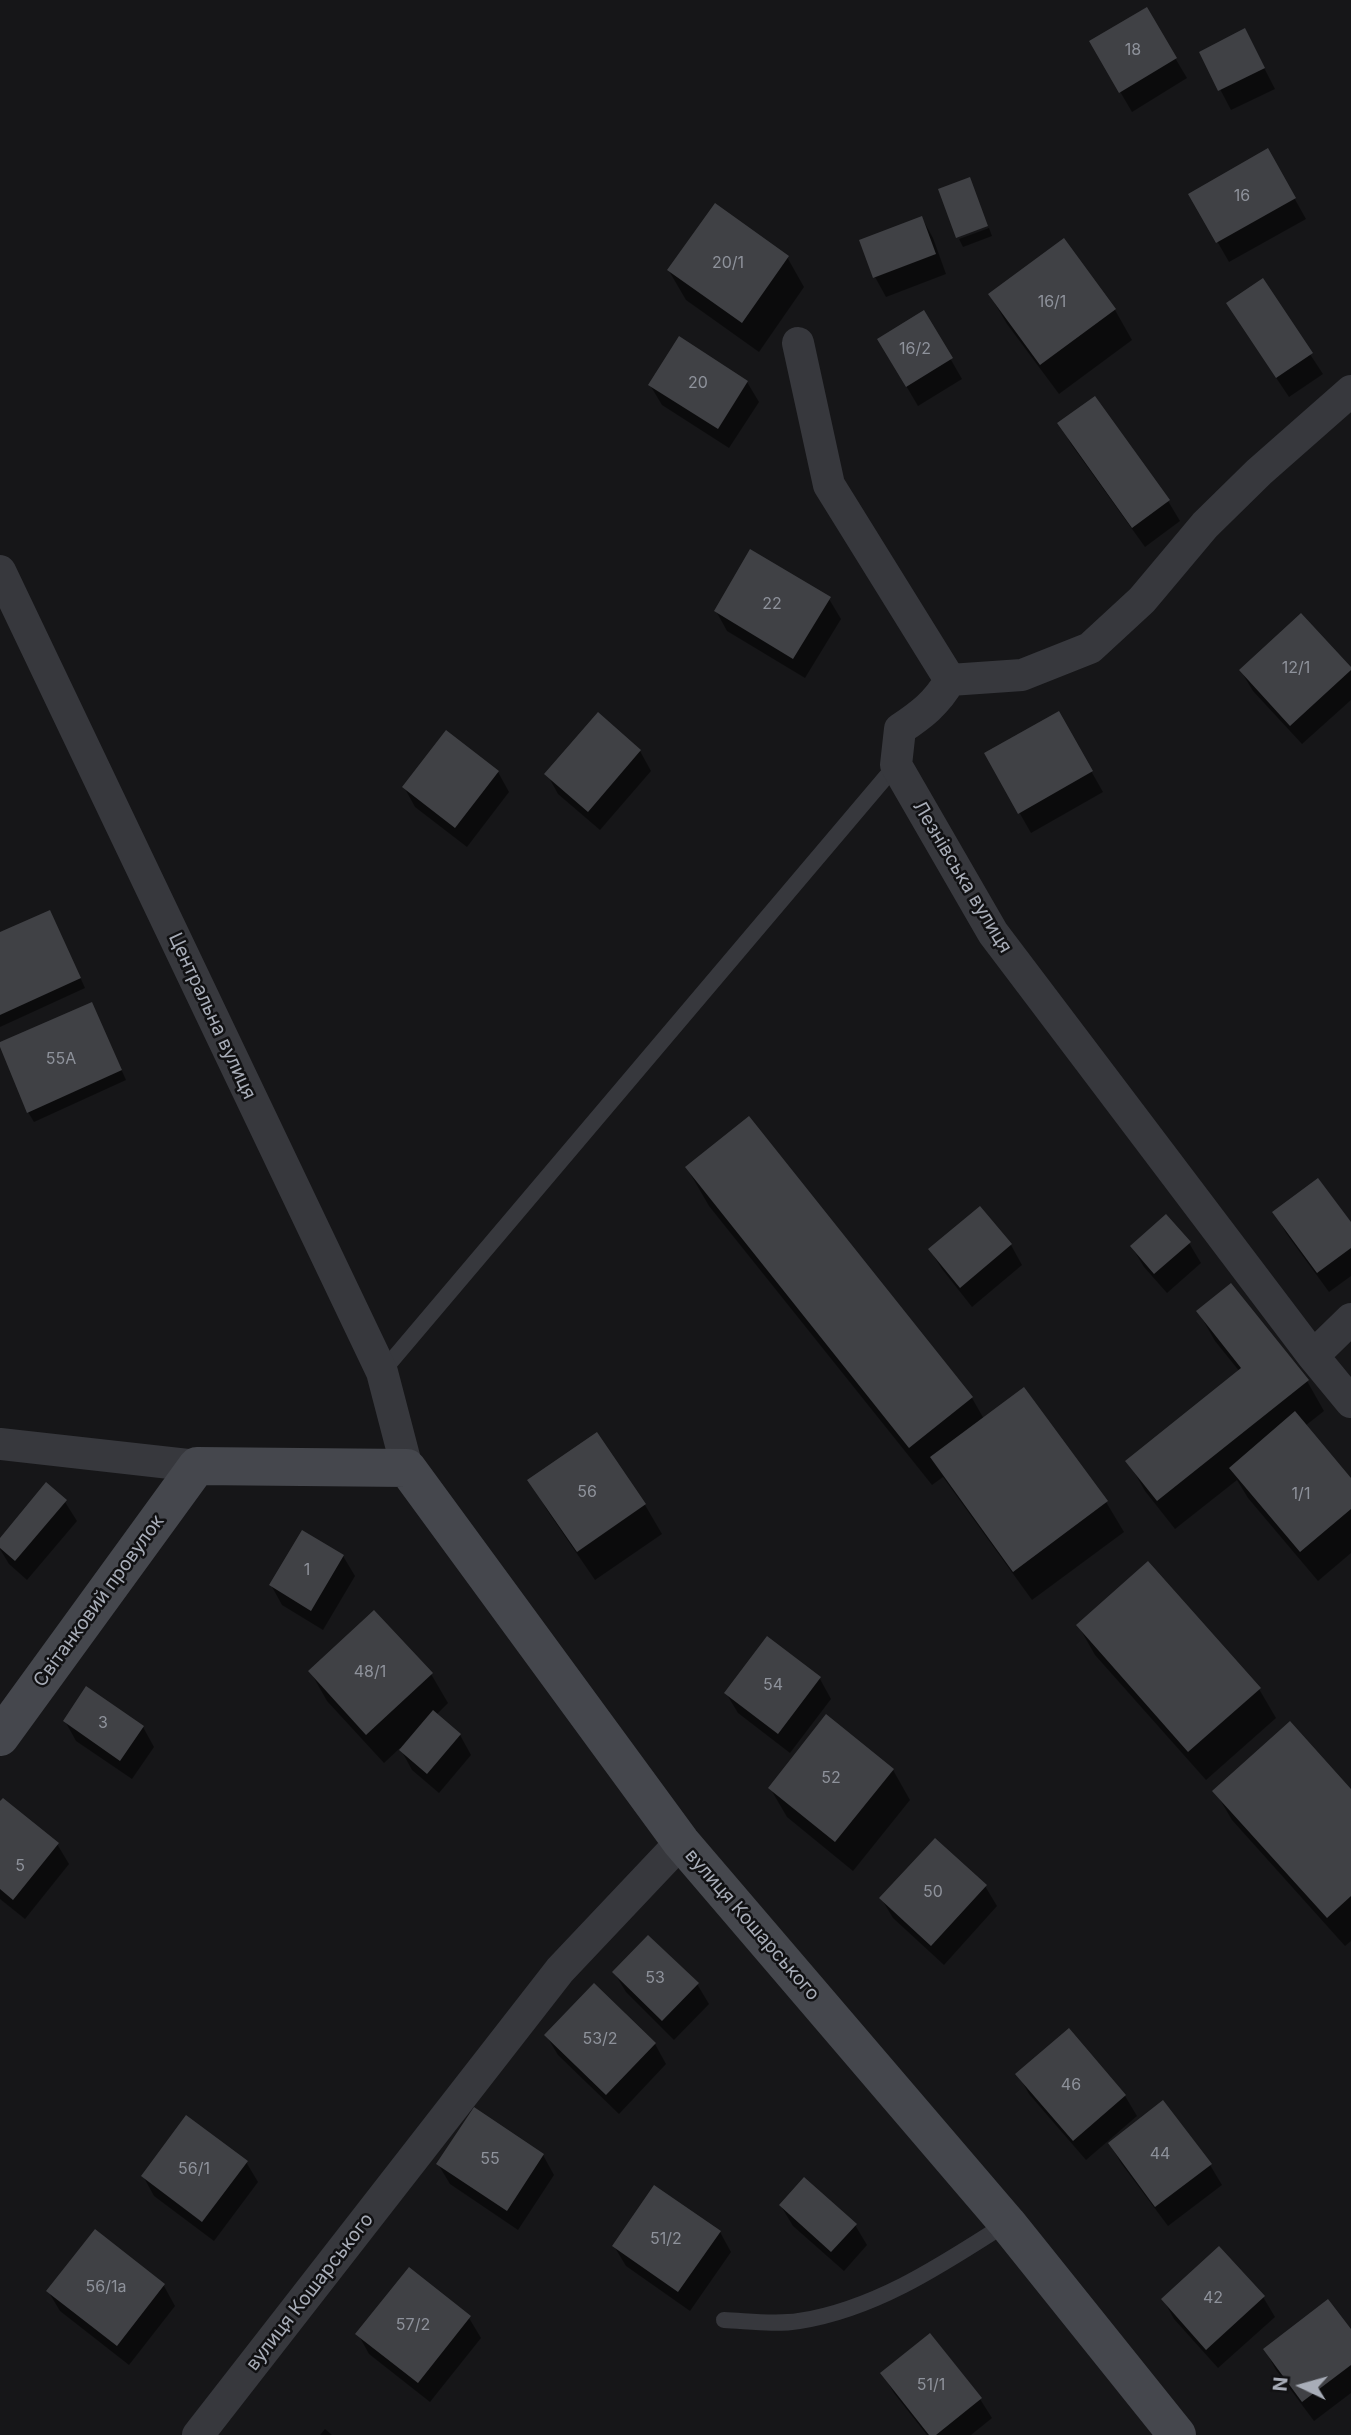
<!DOCTYPE html>
<meta charset="utf-8">
<style>
body{margin:0}
#map{position:relative;width:1351px;height:2435px;overflow:hidden;background:#161618;font-family:Inter,sans-serif}
canvas{display:block}
.north{position:absolute;left:1267px;top:2351px;width:70px;height:70px;-webkit-text-stroke:5px #111113;paint-order:stroke;rotate:275deg;font-size:19px;font-weight:700;line-height:28px;text-align:center;color:#a8adb8}
.north::after{content:'';display:block;margin:auto;width:24px;height:32px;background:#a8adb8;clip-path:polygon(50% 0,100% 100%,50% 72%,0 100%)}
</style>
<div id="map">
<canvas width="1351" height="2435"></canvas>
<div class="north">N</div>
</div>
<script>
const g = document.querySelector('canvas').getContext('2d');
g.lineJoin = 'round';
function fillPath(path, color) { g.fillStyle = color; g.fill(path, 'evenodd'); }
function stroke(path, color, width, dash) { g.strokeStyle = color; g.lineWidth = width; g.lineCap = dash ? 'butt' : 'round'; g.setLineDash(dash || []); g.stroke(path); }
function write(font, color, halo, rows, align = 'center') {
  g.font = font + ' Inter,sans-serif'; g.lineWidth = 5; g.setLineDash([]); g.textBaseline = 'middle'; g.strokeStyle = halo; g.fillStyle = color; for (const [text, x, y, turn = 0] of rows) {
    g.save(); g.translate(x, y); g.rotate((+turn || 0) * Math.PI / 180); g.textAlign = isNaN(turn) ? turn : align; if (halo) g.strokeText(text, 0, 0); g.fillText(text, 0, 0); g.restore();
  }
}
fillPath(new Path2D(`
 M1146 9 1187 78 1132 112 1091 42Z
 M1245 31 1275 89 1231 110 1201 53Z
 M1268 151 1306 219 1229 262 1190 194Z
 M922 218 933 238 946 274 886 297 875 277Z
 M989 228 992 236 963 247 959 239Z
 M1064 241 1115 310 1132 340 1059 394 1007 324 990 295Z
 M787 257 804 287 759 352 686 300 669 271Z
 M1262 281 1323 374 1289 397 1240 324Z
 M924 313 962 379 918 406 879 340Z
 M747 382 759 402 729 448 662 405 650 385Z
 M1060 424 1168 501 1180 521 1145 547 1071 444Z
 M829 599 841 619 805 678 727 631 716 611Z
 M1351 669V700L1302 744 1253 691 1241 671Z
 M1058 713 1103 792 1031 833 986 754Z
 M640 751 651 771 600 830 558 794 547 774Z
 M498 772 509 792 467 847 415 807 404 787Z
 M55 922 85 988 0 1027V934Z
 M96 1013 126 1080 34 1122 28 1112Z
 M687 1168 972 1398 984 1419 1024 1390 1106 1502 1124 1532 1032 1600 943 1477 932 1485 709 1206Z
 M979 1208 1011 1245 1022 1265 972 1307 942 1269 930 1250Z
 M1275 1213 1351 1225V1276L1329 1292 1286 1233Z
 M1189 1243 1201 1263 1167 1293 1144 1267 1132 1247Z
 M1198 1311 1307 1381 1324 1411 1305 1426 1351 1481V1553L1318 1581 1248 1498 1237 1480 1175 1529 1145 1491 1128 1461 1240 1372 1215 1341Z
 M530 1481 645 1505 662 1534 595 1580 547 1510Z
 M65 1502 77 1521 27 1580 9 1564 0 1549V1541Z
 M343 1556 355 1576 323 1630 282 1605 271 1585Z
 M1078 1625 1259 1689 1276 1718 1206 1780 1095 1655Z
 M767 1639 820 1679 831 1699 790 1753 738 1713 726 1693Z
 M310 1671 431 1674 448 1703 436 1715 460 1735 471 1755 439 1793 412 1770 400 1748 384 1763 327 1701Z
 M65 1721 143 1727 154 1747 132 1779 76 1741Z
 M893 1770 910 1800 853 1871 787 1817 770 1788Z
 M1215 1791H1351V1941L1345 1946 1232 1820Z
 M0 1804 57 1844 69 1864 25 1919 0 1899Z
 M985 1886 997 1906 944 1965 893 1918 881 1898Z
 M614 1972 697 1984 709 2004 674 2040 626 1992Z
 M1068 2031 1125 2096 1137 2116 1086 2160 1029 2094 1018 2074Z
 M546 2035 655 2044 666 2064 619 2114 558 2055Z
 M1110 2144 1210 2165 1222 2185 1168 2226 1121 2163Z
 M543 2155 554 2175 518 2230 450 2184 438 2164Z
 M246 2162 258 2182 214 2241 154 2196 143 2176Z
 M781 2206 855 2225 867 2245 844 2271 793 2226Z
 M720 2232 731 2252 690 2311 626 2266 614 2246Z
 M164 2286 175 2306 129 2365 60 2311 48 2291Z
 M1263 2297 1275 2317 1218 2368 1174 2319 1163 2299Z
 M469 2318 481 2338 430 2402 369 2354 358 2334Z
 M1351 2332V2393L1314 2421 1276 2370 1265 2350Z
 M882 2373 980 2399 992 2418 971 2435H927L894 2393Z
 M325 2429 332 2435H320Z`), '#0007');
fillPath(new Path2D(`
 M1147 7 1177 58 1119 93 1089 41Z
 M1245 28 1265 68 1218 91 1199 52Z
 M1268 148 1296 198 1216 243 1188 194Z
 M970 177 988 226 956 238 938 189Z
 M715 203 789 256 742 323 667 270Z
 M922 216 936 254 873 278 859 240Z
 M1064 238 1116 309 1040 365 988 294Z
 M1263 278 1313 353 1276 378 1226 303Z
 M924 310 953 358 906 387 877 339Z
 M679 336 748 381 718 429 648 385Z
 M1095 396 1170 500 1132 528 1057 423Z
 M750 549 831 597 793 659 714 611Z
 M1301 613 1351 667V670L1290 726 1239 670Z
 M1059 711 1093 771 1018 814 984 753Z
 M598 712 641 750 588 812 544 774Z
 M446 730 499 771 455 828 402 787Z
 M50 910 81 978 0 1015V932Z
 M92 1002 122 1070 27 1113 0 1047V1042Z
 M749 1116 973 1397 909 1448 685 1167Z
 M1318 1178 1351 1222V1248L1317 1273 1272 1212Z
 M980 1206 1012 1244 960 1288 928 1249Z
 M1166 1214 1191 1242 1154 1274 1130 1246Z
 M1231 1283 1309 1380 1157 1501 1125 1461 1241 1368 1196 1311Z
 M1024 1387 1108 1501 1013 1572 930 1457Z
 M1295 1411 1351 1478V1509L1300 1552 1229 1468Z
 M597 1432 646 1504 577 1552 527 1480Z
 M46 1482 67 1500 15 1561 0 1548V1538Z
 M302 1530 344 1555 311 1611 269 1585Z
 M1148 1561 1261 1688 1188 1752 1076 1625Z
 M374 1610 433 1673 366 1735 308 1671Z
 M767 1636 821 1677 778 1734 724 1693Z
 M86 1686 144 1726 120 1761 63 1721Z
 M433 1710 461 1734 427 1774 399 1750Z
 M826 1714 894 1769 835 1842 768 1788Z
 M1290 1721 1351 1789V1896L1327 1918 1212 1791Z
 M3 1798 59 1843 13 1900 0 1889V1801Z
 M935 1838 987 1885 931 1946 879 1898Z
 M648 1935 699 1983 662 2021 612 1972Z
 M594 1983 656 2043 606 2095 544 2035Z
 M1069 2028 1126 2095 1073 2141 1015 2074Z
 M1163 2100 1212 2164 1155 2207 1108 2143Z
 M474 2107 544 2154 507 2211 436 2164Z
 M186 2115 248 2161 202 2222 141 2176Z
 M804 2177 857 2224 831 2252 779 2205Z
 M654 2185 721 2231 678 2292 612 2246Z
 M95 2229 165 2284 117 2346 46 2291Z
 M1219 2246 1265 2296 1206 2350 1161 2299Z
 M409 2267 471 2316 418 2383 355 2334Z
 M1328 2299 1351 2329V2365L1302 2402 1263 2349Z
 M930 2333 982 2398 936 2435H929L880 2373Z`), '#404145');
stroke(new Path2D(`
 M382 1372 896 765
 M724 2320C748 2321 775 2325 799 2321 876 2309 943 2264 1007 2223`), '#37383d', 16);
stroke(new Path2D(`
 M798 343 829 485 950 680C937 703 921 715 900 729L896 765 993 933 1313 1356 1351 1402
 M0 571 382 1372 407 1468
 M950 680 1022 675 1090 648 1142 600 1205 525 1259 472 1351 391
 M1313 1356 1351 1319
 M0 1444 197 1466
 M198 2435 560 1970 681 1842`), '#37383d', 32);
stroke(new Path2D(`
 M0 1737 197 1466 407 1468 681 1842 1007 2223 1177 2435`), '#45474d', 38);
write('16px', '#8e929b', null, [
 ["18",1133,50],
 ["16",1242,196],
 ["20/1",728,263],
 ["16/1",1052,302],
 ["16/2",915,349],
 ["20",698,383],
 ["22",772,604],
 ["12/1",1296,668],
 ["55А",61,1059],
 ["56",587,1492],
 ["1/1",1301,1494],
 ["1",307,1570],
 ["48/1",370,1672],
 ["54",773,1685],
 ["3",103,1723],
 ["52",831,1778],
 ["5",20,1866],
 ["50",933,1892],
 ["53",655,1978],
 ["53/2",600,2039],
 ["46",1071,2085],
 ["44",1160,2154],
 ["55",490,2159],
 ["56/1",194,2169],
 ["51/2",666,2239],
 ["56/1а",106,2287],
 ["42",1213,2298],
 ["57/2",413,2325],
 ["51/1",931,2385]
]);
write('19px', '#a8adb8', '#111113', [
 ["Лезнівська вулиця",962,877,59],
 ["Центральна вулиця",212,1016,65],
 ["Світанковий провулок",99,1601,-54],
 ["вулиця Кошарського",752,1925,49],
 ["вулиця Кошарського",310,2292,-52]
]);
</script>
